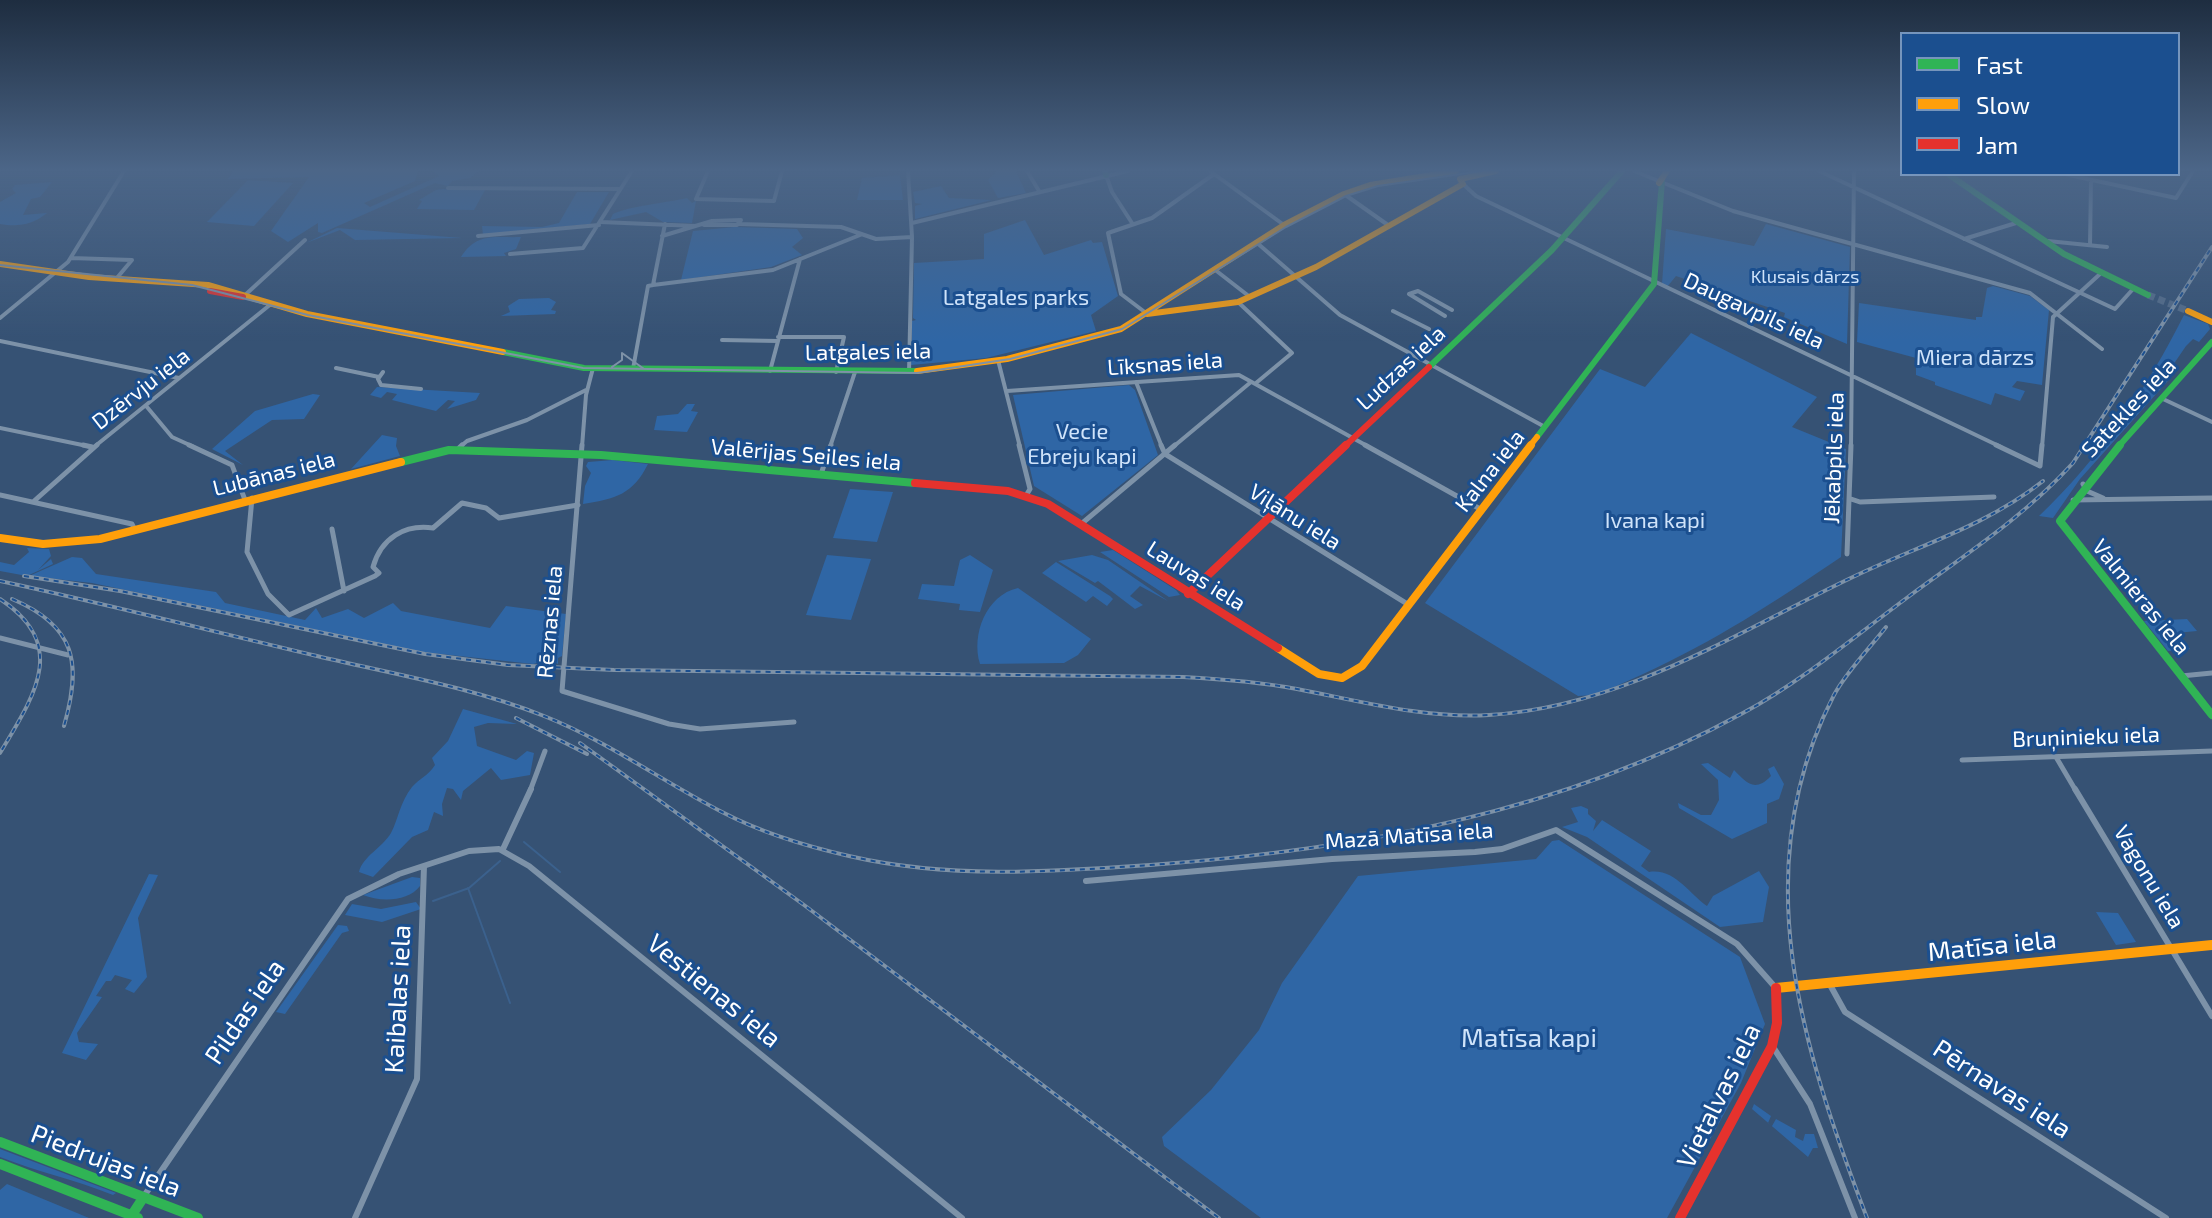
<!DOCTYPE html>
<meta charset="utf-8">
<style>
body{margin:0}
#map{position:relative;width:2212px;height:1218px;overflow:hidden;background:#365274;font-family:"Exo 2",sans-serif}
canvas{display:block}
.legend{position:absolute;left:1900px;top:32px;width:280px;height:144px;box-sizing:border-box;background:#1b4f8f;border:2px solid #7695bc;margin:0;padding:10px 14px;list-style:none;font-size:24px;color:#fff}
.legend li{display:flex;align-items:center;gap:16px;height:40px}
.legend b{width:40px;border:2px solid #7695bc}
</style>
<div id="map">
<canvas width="2212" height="1218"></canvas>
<ul class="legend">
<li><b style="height:10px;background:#30b455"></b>Fast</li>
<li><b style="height:10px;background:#ff9f0a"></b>Slow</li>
<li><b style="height:10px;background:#e5322d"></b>Jam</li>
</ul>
</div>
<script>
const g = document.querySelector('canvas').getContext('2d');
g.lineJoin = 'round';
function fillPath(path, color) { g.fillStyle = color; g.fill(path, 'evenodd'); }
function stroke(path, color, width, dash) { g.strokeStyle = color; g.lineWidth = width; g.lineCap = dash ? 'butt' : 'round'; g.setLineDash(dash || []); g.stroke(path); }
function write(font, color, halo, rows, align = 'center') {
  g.font = font + ' "Exo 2",sans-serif'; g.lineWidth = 6; g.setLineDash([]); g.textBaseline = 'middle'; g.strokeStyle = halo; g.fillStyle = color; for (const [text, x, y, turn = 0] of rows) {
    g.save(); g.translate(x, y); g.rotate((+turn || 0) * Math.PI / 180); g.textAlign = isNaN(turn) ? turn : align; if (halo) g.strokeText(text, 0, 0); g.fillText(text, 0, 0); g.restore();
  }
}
fillPath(new Path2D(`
 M233 171H418L415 181 364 203 370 207 439 176 433 171H479L470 178 452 181 448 186 435 183 322 233 318 232V223L288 242 271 231 309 177 228 179Z
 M997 171H1016L1026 193 998 198 988 180Z
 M900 175 903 200H857L862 178Z
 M248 180 293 183 254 226 207 222Z
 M52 182 40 197 31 199 23 215 47 213C32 225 18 227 0 224V202L16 193 12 189 15 185Z
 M941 186 949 198 992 200 915 219V206L922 204 915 203 913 192Z
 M436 190 442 189 485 190 474 210 417 209 422 201 419 200Z
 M577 192H609L590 224 483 235 482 226 542 227 559 223Z
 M687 198 692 203 696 201 692 223 663 222 646 212 610 220 613 214C630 206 665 203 687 198Z
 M1025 220 1044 255 1091 240 1093 243 1102 242 1118 296 1091 315 1096 331 986 358 911 365 912 349 916 348H912L916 344 912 343V321L916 320 913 318 914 263 984 259V234Z
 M1766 224 1850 247 1847 344 1784 317 1785 313 1676 276 1667 287 1662 284 1666 229 1754 246Z
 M735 227 797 229 803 238 792 247 802 255 771 267 681 280 693 231Z
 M337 228 462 238 355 240 340 230 306 243Z
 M521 237 516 249 504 253 506 256 461 257C477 232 494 238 521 237Z
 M1993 286 2030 296 2049 310 2042 385 2017 381 2012 387 2025 391 2020 401 1995 393 1991 405 1935 385V382L1916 375V358L1857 342 1859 303 1976 320V317H1982L1987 288Z
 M549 298 556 302 551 310 556 311 555 314 501 316 510 312 508 306 519 299Z
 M2184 315 2208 324 2210 329 2199 342 2193 339 2186 346 2173 365 2175 373 2080 479 2053 518 2039 516C2099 459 2147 389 2184 315Z
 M1691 333 1817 397 1792 427 1846 449 1841 557C1773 603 1717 640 1641 675 1620 684 1600 696 1578 696L1425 603 1600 369 1645 387Z
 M1129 385 1135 390 1158 455 1082 516 1034 486 1013 395Z
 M377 387 480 393 476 400 447 409 455 401 448 400 436 411 392 400 397 394 387 392 381 398 370 395Z
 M313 394 320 395 304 419 272 420 225 451 243 465 212 449 255 411Z
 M687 404H695L691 411 698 412 687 432 654 430 657 416 678 414Z
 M382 435 397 438 396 446 400 456 351 469Z
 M613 460 648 464C633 494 616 499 583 504L585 486 591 473 586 466 588 462Z
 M850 489 893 492 877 542 833 538Z
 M27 548 49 549 51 556 38 570 51 559 53 564 27 576 0 571V562L14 565 29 552Z
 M1113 550 1176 590 1180 595 1169 597 1100 552Z
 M827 555 871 559 851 620 806 615Z
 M970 555 993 570 980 612 959 610 960 604 918 599 922 584 954 586 960 560Z
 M1092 555 1108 560 1168 601 1140 586 1130 596 1143 605 1135 609 1098 581 1095 583 1058 561Z
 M72 557 82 558 96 574 216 592 225 603 305 620 316 608 322 618 348 609 364 618 393 603 401 611 490 628 506 606 566 614 562 656 558 658V664L551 660 533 664 422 652 92 583 29 576Z
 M1056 562 1110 596 1113 599 1107 606 1093 596 1086 602 1042 573Z
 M1018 588 1091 639 1078 655 1064 663 980 664C971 635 986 595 1018 588Z
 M2187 619 2197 631 2176 633 2190 649 2168 651 2144 621Z
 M463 709 517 724 488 723 474 727 477 746 516 760 527 751 534 753 530 775 501 780 491 768 463 791 461 800 453 789 447 788 442 804 443 816 434 812 428 830 412 837 373 877 359 872C363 856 382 848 391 833 398 820 400 802 412 787 420 778 428 776 435 765L432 758 448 741Z
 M1708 763 1730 778 1734 770C1745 781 1754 794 1771 776L1768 769 1774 766 1784 784 1779 799 1767 804V823L1732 839 1679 808 1678 803 1701 815H1711L1719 800 1718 780 1701 764Z
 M1581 806 1588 809V814L1596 821 1593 831 1602 820 1651 851 1641 866 1649 872C1675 868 1689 894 1707 906L1713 896 1759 871 1769 887 1763 922 1720 927 1587 837 1562 827 1578 822 1571 808Z
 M1559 840 1740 957 1765 1024 1741 1083 1667 1218H1261L1164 1146 1162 1137 1211 1090 1259 1030 1282 983 1358 876 1536 859 1552 841Z
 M149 874 158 875 138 918 147 977 134 993 125 989 132 980 115 975 111 981H106L96 996 102 997 77 1033 79 1042 98 1044 86 1060 62 1053Z
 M412 877 420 878V886C408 902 380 902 363 895Z
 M416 902 421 909 382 922 345 915 352 904 381 909Z
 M2096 912 2118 913 2136 942 2116 945Z
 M338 925 347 926 349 931 342 933 285 1014 276 1012Z
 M1754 1104 1771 1116 1768 1123 1772 1126 1776 1119 1796 1130 1795 1137 1803 1141 1805 1134H1814L1818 1148H1813L1808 1157 1752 1109Z
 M0 1149 116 1193 113 1195C76 1180 38 1172 0 1157Z
 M7 1184 89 1218H0V1190Z`), '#2f66a5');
stroke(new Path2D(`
 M524 842 560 872
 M468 888 510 1003
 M433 901 469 888 500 861`), '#3b618d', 2);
stroke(new Path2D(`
 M2148 295 2188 311`), '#546c89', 7, [7, 4]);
stroke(new Path2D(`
 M708 171 696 199 774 201 782 171
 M908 171 912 237 909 372
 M1027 171 1039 191
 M1210 171 1284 225
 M1634 171 1733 211 2030 293 2102 349
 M1819 171 2115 309 2133 289
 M2064 174 2176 198 2193 171
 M1106 175 1112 192 1132 223
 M1463 184 1476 196 2001 447
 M448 188 619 189
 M1344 194 1388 225
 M601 222 696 226
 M912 223 1128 171
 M739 224 841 227 876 239 912 237
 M478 236 599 225
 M662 236 712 221 741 220 737 225H704
 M1964 239 2016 223
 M2048 241 2107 247
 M1256 242 1340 315 1545 427
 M2090 245 2091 180
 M510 254 583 248 632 171
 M71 258 132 260 116 279
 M1214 269 1250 297
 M653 285 773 270 860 235
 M244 296 305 240
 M1238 302 1292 353 1256 383
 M1393 311 1429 329
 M1146 313 1121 294 1108 233 1152 218 1214 174
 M1445 316 1409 294 1418 291 1452 310
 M0 318 68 262 124 171
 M778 337H844L836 372
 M722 340 778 341
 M0 341 179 378
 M998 360 1020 447
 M336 368 379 377
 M633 369 648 286 653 285 665 224
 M770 371 800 259
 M383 372 378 379 381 385 421 389
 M1136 382 1162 447
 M1007 391 1239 375 1369 447
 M2163 399 2212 422
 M147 407 172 437 194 447
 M0 428 92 447
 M94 447 271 304
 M460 447 467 441 527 420 586 390
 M582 447 586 395 593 368
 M830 447 855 372
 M1173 447 1251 382
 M1851 447 1854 171
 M2042 447 2053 317 2100 274`), '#7d92a8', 4);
stroke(new Path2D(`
 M83 445 92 447
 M189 445 232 465 245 500
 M582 445 562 691 669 724 700 729 794 722
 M1019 445 1030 489 1027 494
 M1161 445 1165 454
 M1365 445 1482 510
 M1996 445 2040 466 2042 445
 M457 450 462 445
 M1165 454 1409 605
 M821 474 831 445
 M2083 484 2087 491 2103 498
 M0 495 132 524 135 530
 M252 498 247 552 268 594 289 615 375 576 379 573 373 567C381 538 405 524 433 528L462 503 486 508 499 518 578 505
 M1851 499 1860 502 1994 497
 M2073 500 2212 498
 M33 502 97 445
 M1080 525 1175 445
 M332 529 344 591
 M1847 554 1851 445
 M0 638 68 655
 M2181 676 2212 673
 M2056 757 2076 791
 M1962 760 2212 751
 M530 791 545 751`), '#7d92a8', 5);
stroke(new Path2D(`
 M2075 789 2212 1016
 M503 849 531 789
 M1086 881 1332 859 1475 852 1502 849 1556 830 1737 944 1775 987
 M1829 983 1845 1012 2166 1218
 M1773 1047 1810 1104 1855 1218
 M144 1196 348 899 399 874 469 851 499 849 529 866 962 1218
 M355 1218 417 1079 424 866`), '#7d92a8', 6);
stroke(new Path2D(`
 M1105 171 1106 175
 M1948 174 2064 254 2148 295
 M503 352 584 368 917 371
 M1429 367 1552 250 1622 171
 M1537 437 1654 284 1662 181
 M2118 447 2212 342`), '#30b455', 6);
stroke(new Path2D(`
 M2120 445 2060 521 2212 715
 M401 462 449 450 601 455 915 483`), '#30b455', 8);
stroke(new Path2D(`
 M0 1142 198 1218
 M0 1164 138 1218
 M130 1218 143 1198`), '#30b455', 10);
stroke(new Path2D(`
 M1659 183 1667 171
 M0 264 89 277 208 285 307 314 503 352
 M2188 311 2212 322
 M1147 314 1238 302 1316 267 1463 184 1460 179 1496 171
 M917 371 1007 359 1121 329 1284 225 1344 194 1370 185 1456 171
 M1529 447 1537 437`), '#ff9f0a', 6);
stroke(new Path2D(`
 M0 538 43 544 100 539 401 462
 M1278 648 1319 674 1342 678 1362 666 1531 445`), '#ff9f0a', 8);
stroke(new Path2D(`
 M1776 988 2212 945`), '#ff9f0a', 10);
stroke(new Path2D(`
 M210 291 243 297
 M1344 447 1429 367`), '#e5322d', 6);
stroke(new Path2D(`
 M915 483 1008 491 1048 504 1278 648
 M1188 594 1346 445`), '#e5322d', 8);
stroke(new Path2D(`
 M1680 1218 1772 1046 1777 1023 1776 988`), '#e5322d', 10);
stroke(new Path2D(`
 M0 265 192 285 308 315 583 368 917 373 1010 359 1122 329 1286 227 1346 196 1378 186 1482 171
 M612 367 622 360V353L644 369`), '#7e92a7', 2);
const rail = new Path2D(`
 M24 576 120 591 425 654 508 665 614 670 1183 677C1221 679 1260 682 1297 689 1360 701 1425 719 1489 715 1623 707 1737 632 1855 576 1920 545 1986 526 2043 481
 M0 581C106 604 211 631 317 656 393 674 471 687 544 716 607 741 662 781 722 812 762 833 805 846 849 856 948 879 1049 872 1150 865 1356 850 1561 813 1743 713 1802 681 1854 637 1908 597 1966 554 2025 516 2073 463L2212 247
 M0 599C70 645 34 696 0 753
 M12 599C76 626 82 663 64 726
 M516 718 587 754
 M580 743 804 905 1219 1218
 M1867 1218C1802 1048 1744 868 1834 695 1847 671 1869 649 1886 627`);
stroke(rail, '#7e92a7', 4);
stroke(rail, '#1b4f8f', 2, [5]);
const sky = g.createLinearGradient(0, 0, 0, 341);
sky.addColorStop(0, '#1e2d40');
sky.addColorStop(0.5, '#4c6688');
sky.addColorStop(1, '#4c668800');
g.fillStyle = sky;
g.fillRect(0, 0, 2212, 341);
write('18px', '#cfe3fa', '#1b4f8f', [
 ["Klusais dārzs",1805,277]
]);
write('22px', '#cfe3fa', '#1b4f8f', [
 ["Latgales parks",1016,298],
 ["Miera dārzs",1975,358],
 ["Vecie",1082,432],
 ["Ebreju kapi",1082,457],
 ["Ivana kapi",1655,521]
]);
write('22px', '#fff', '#1b4f8f', [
 ["Daugavpils iela",1754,311,25],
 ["Latgales iela",868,352,-1],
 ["Līksnas iela",1165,364,-4],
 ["Ludzas iela",1401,368,-43],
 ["Dzērvju iela",141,389,-38],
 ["Satekles iela",2129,408,-47],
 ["Valērijas Seiles iela",806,455,5],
 ["Jēkabpils iela",1834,458,-88],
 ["Kalna iela",1490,471,-52],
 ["Lubānas iela",274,474,-14],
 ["Viļānu iela",1295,517,32],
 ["Lauvas iela",1196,576,32],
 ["Valmieras iela",2141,597,51],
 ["Rēznas iela",550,622,-85],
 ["Bruņinieku iela",2086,737,-2],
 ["Mazā Matīsa iela",1409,836,-4],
 ["Vagonu iela",2149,877,59]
]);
write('26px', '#fff', '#1b4f8f', [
 ["Matīsa iela",1992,946,-6],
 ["Vestienas iela",714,991,39],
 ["Kaibalas iela",398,999,-87],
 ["Pildas iela",245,1012,-56],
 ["Pērnavas iela",2002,1089,33],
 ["Vietalvas iela",1719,1096,-64],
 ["Piedrujas iela",106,1161,21]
]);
write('26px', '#cfe3fa', '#1b4f8f', [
 ["Matīsa kapi",1529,1038]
]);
</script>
